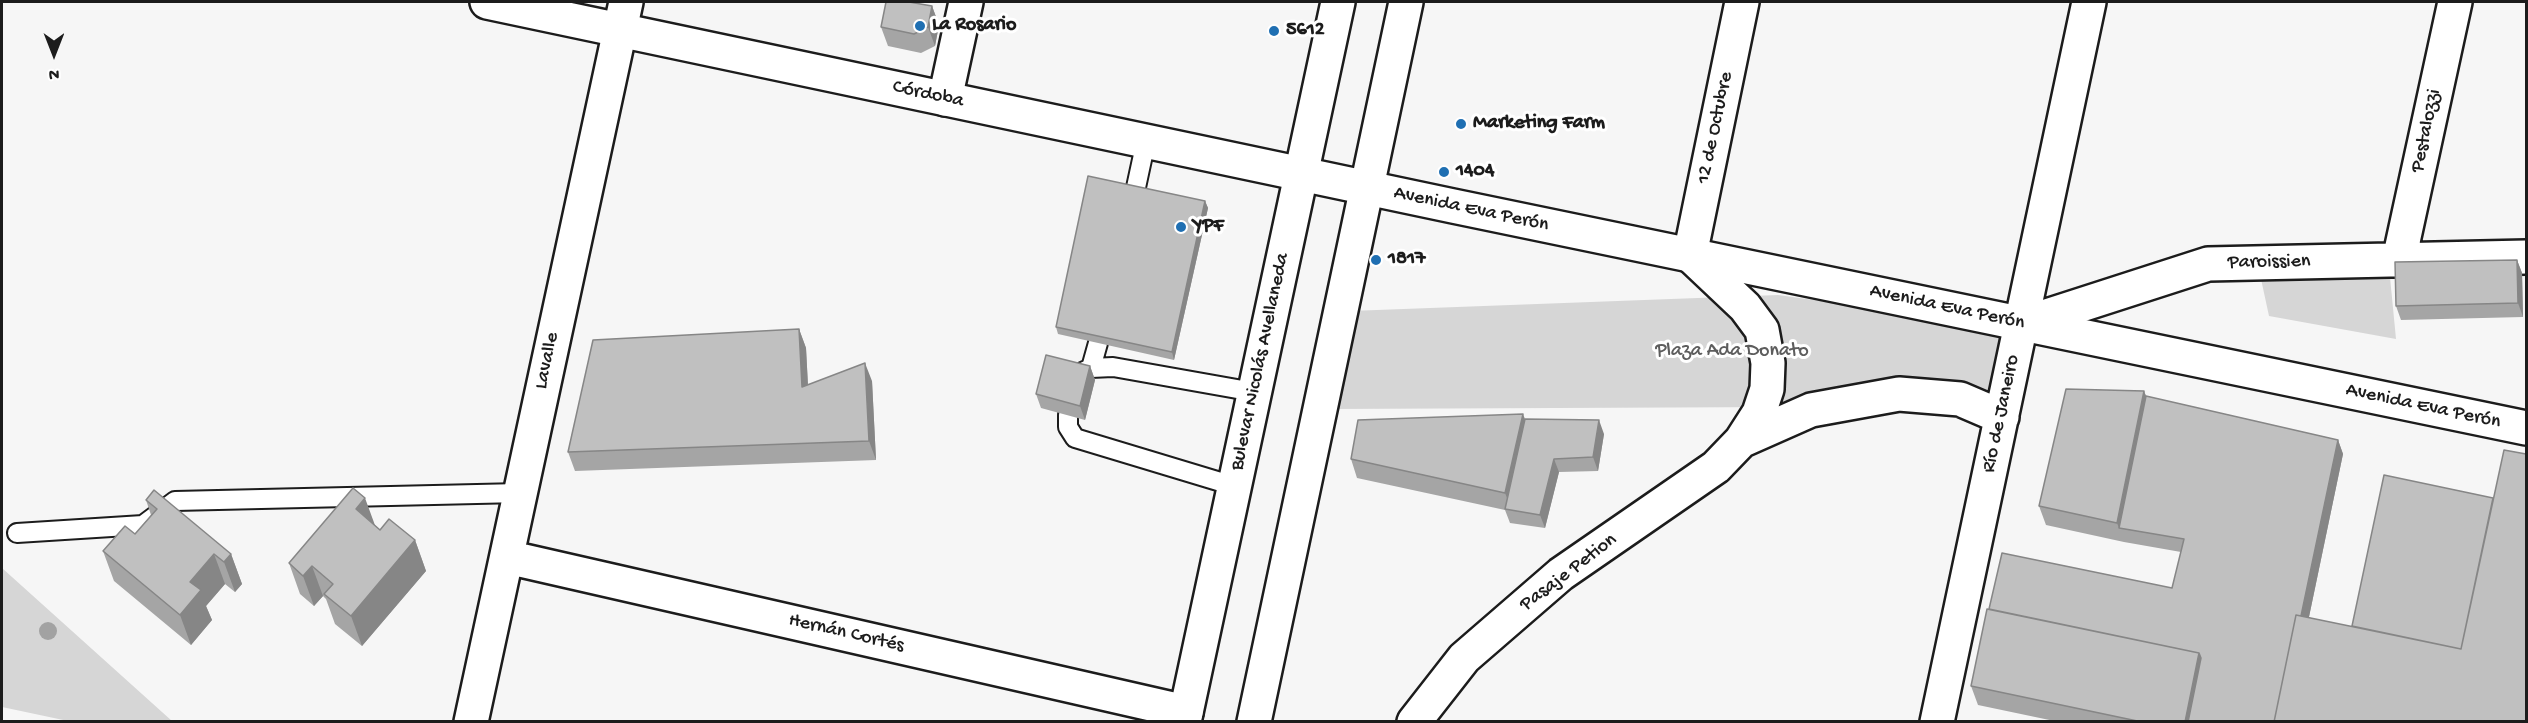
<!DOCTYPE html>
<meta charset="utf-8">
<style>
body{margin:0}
#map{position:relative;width:2528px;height:723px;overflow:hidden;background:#f6f6f6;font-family:"Gochi Hand",sans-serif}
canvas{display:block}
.frame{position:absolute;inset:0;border:3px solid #1c1c1c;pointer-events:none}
.north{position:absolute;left:24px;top:24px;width:60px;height:60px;-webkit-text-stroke:4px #fff;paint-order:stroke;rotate:180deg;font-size:16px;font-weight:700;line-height:24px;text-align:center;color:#1c1c1c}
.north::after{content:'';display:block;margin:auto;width:21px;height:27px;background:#1c1c1c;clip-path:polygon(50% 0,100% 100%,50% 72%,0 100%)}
</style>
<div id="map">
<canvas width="2528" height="723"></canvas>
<div class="frame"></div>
<div class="north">N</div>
</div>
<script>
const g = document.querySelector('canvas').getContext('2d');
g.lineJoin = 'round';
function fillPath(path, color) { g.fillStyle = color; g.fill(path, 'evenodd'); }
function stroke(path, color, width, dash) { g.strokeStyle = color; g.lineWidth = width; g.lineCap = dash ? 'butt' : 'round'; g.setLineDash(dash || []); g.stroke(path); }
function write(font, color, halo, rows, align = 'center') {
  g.font = font + ' "Gochi Hand",sans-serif'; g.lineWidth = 6; g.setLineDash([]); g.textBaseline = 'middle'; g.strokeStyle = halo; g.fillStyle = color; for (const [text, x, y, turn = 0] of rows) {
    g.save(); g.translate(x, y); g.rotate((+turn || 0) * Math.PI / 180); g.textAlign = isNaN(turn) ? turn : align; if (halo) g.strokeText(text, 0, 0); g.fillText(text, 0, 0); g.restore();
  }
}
fillPath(new Path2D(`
 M2390 277 2396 339 2269 316 2261 279Z
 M1778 295 1886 310 2001 335 2006 357 1991 400 1784 407 1329 409 1350 311Z
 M2 568 172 721H68L2 707Z`), '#d6d6d6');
const service = new Path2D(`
 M1135 192 1146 141
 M1091 368 1098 343
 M1076 375 1091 368 1113 367 1254 392
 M1068 415V427L1075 438 1234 486
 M17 533 143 525 175 501 520 493`);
const minor = new Path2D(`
 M945 99 966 2
 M2399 260 2455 2
 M2022 324 2208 264 2526 257
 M1741 441 1811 410 1899 394 1960 399 2002 417
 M507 557 1186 712
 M471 722 626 2
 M1414 722 1464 658 1561 574 1716 467 1741 441 1759 413 1767 389 1768 363 1762 330 1745 307 1690 255 1742 2
 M1937 722 2089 2`);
const secondary = new Path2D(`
 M487 2 1453 206 2526 428`);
const primary = new Path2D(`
 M1184 722 1338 2
 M1254 722 1406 2`);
stroke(service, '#1c1c1c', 22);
stroke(minor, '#1c1c1c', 38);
stroke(secondary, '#1c1c1c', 38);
stroke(primary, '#1c1c1c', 38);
stroke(service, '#fff', 18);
stroke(minor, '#fff', 33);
stroke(secondary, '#fff', 33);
stroke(primary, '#fff', 33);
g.fillStyle = '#a2a2a2';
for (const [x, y] of [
 [48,631]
]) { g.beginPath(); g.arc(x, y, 9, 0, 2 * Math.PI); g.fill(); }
fillPath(new Path2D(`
 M932 6 939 25 935 46 921 53 888 46 881 27Z
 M1205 201 1208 208 1174 360 1058 334 1056 327Z
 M2517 260 2522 273 2523 317 2401 320 2396 306Z
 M799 329 806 348 808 385 872 381 876 460 575 471 568 452Z
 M1090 366 1095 380 1085 420 1041 408 1036 394Z
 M2144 391 2146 396 2338 440 2343 454 2309 617 2526 722H2059L1978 705 1971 686 1989 609 2172 588 2181 552 2124 542 2046 525 2039 506Z
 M1525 419 1604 434 1598 471 1559 472 1545 528 1510 523 1505 510 1357 478 1351 459Z
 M146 500 231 554 242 584 235 592 225 584 206 606 212 620 191 645 114 581 103 551 135 534 151 515Z
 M375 525 380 530 415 540 426 571 362 646 335 624 326 599 323 596 314 606 300 594 289 563Z`), '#a5a5a5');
fillPath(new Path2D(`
 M932 6 939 25 935 46 928 27Z
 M1205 201 1208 208 1174 360 1172 352Z
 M2517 260 2522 273 2523 317 2518 303Z
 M799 329 806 348 809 406 802 387Z
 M865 363 872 381 876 460 869 441Z
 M1090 366 1095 380 1085 420 1080 406Z
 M2144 391 2151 409 2119 528 2117 523Z
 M1523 414 1530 432 1512 510 1505 493Z
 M1599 420 1604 434 1598 471 1593 457Z
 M2338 440 2343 454 2287 722H2279Z
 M1554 459 1559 472 1545 528 1540 515Z
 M365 498 376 528 356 509Z
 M415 540 426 571 362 646 351 616Z
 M214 554 225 584 206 606 212 620 191 645 180 615 190 582Z
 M231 554 242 584 235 592 224 562Z
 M312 566 323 596 314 606 303 576Z
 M2199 653 2206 672 2196 722H2185Z`), '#868686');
const building = new Path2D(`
 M886 2H909L932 6 928 27 914 34 881 27Z
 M1088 176 1205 201 1172 352 1056 327Z
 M2517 260 2518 303 2396 306 2395 262Z
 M799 329 802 387 865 363 869 441 568 452 593 340Z
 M1046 355 1090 366 1080 406 1036 394Z
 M2066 389 2144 391 2117 523 2039 506Z
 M2146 396 2338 440 2301 616 2296 615 2274 722H2188L2201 658 2199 653 1989 609 2002 553 2172 588 2184 539 2119 528Z
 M1523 414 1505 493 1351 459 1358 420Z
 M1525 419 1599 420 1593 457 1554 459 1540 515 1505 509Z
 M2504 450 2526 454V722H2274L2296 615 2461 649Z
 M2384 475 2493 498 2461 649 2352 626Z
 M353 488 365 498 356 509 380 530 389 519 415 540 351 616 324 594 333 584 312 566 303 576 289 563Z
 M154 490 231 554 224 562 214 554 190 582 201 590 180 615 103 551 125 526 135 534 157 509 146 500Z
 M1987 609 2199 653 2185 722H2142L1971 686Z`);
fillPath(building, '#c0c0c0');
stroke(building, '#868686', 1.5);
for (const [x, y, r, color] of [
 [920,26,6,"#1f6fb2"],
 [1274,31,6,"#1f6fb2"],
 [1461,124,6,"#1f6fb2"],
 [1444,172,6,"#1f6fb2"],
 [1181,227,6,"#1f6fb2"],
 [1376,260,6,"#1f6fb2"]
]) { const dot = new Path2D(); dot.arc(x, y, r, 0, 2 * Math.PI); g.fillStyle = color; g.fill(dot); stroke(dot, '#fff', 2); }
write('bold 20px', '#1c1c1c', '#fff', [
 ["La Rosario",932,26],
 ["5612",1286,31],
 ["Marketing Farm",1473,124],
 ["1404",1456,172],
 ["YPF",1193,227],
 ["1817",1388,260]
], 'left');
write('20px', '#1c1c1c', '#fff', [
 ["Córdoba",928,95,12],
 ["12 de Octubre",1716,128,-78],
 ["Pestalozzi",2427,131,-78],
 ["Avenida Eva Perón",1471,210,12],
 ["Paroissien",2269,263,-1],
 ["Avenida Eva Perón",1947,308,12],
 ["Lavalle",548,361,-78],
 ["Bulevar Nicolás Avellaneda",1261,362,-78],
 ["Avenida Eva Perón",2423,407,12],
 ["Río de Janeiro",2002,414,-78],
 ["Pasaje Petion",1569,573,-37],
 ["Hernán Cortés",846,634,13]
]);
write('20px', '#5d5d5d', '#fff', [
 ["Plaza Ada Donato",1732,352]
]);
</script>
